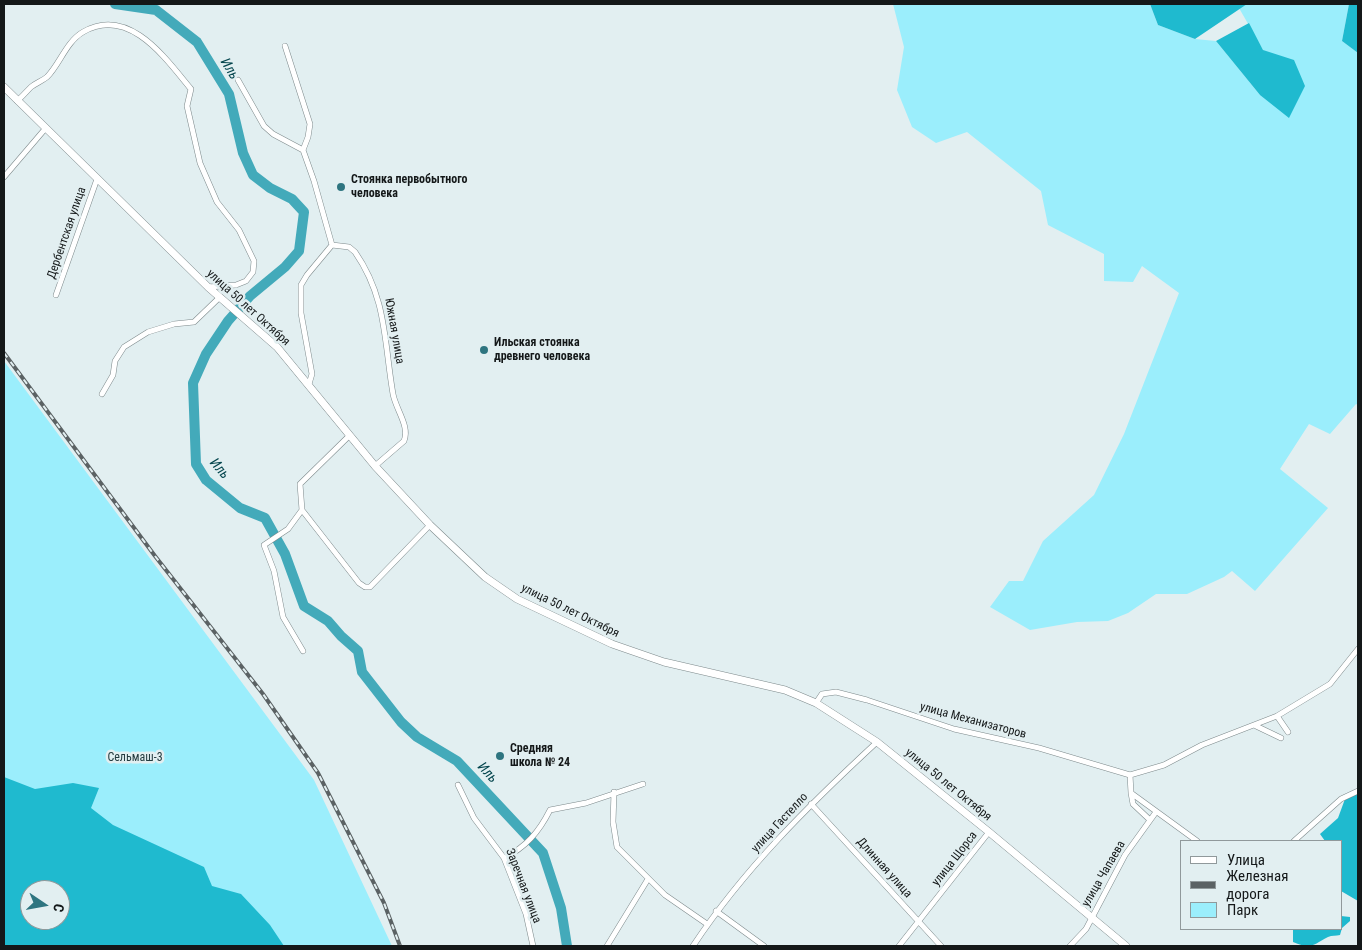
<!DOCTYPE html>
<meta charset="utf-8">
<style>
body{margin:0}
#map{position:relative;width:1362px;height:950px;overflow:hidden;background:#e2eff1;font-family:"Roboto Condensed",sans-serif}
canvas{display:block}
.frame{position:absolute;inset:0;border:5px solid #141819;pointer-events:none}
.legend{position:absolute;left:1180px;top:840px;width:162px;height:90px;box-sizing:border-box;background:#e2eff1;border:1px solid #90999b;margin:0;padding:6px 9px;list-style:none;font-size:15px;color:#141819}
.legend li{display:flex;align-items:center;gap:10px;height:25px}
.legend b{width:25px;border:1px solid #90999b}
.north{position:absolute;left:20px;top:880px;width:50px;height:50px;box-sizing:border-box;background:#e2eff1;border:1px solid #90999b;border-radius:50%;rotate:102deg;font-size:14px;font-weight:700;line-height:20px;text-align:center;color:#141819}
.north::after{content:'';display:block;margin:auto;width:18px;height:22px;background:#2e7580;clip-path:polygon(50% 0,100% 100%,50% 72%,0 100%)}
</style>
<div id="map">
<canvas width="1362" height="950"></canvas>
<div class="frame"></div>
<ul class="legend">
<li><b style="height:6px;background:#fff"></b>Улица</li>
<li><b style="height:6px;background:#5b6264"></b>Железная дорога</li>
<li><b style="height:14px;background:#9beefc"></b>Парк</li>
</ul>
<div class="north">С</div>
</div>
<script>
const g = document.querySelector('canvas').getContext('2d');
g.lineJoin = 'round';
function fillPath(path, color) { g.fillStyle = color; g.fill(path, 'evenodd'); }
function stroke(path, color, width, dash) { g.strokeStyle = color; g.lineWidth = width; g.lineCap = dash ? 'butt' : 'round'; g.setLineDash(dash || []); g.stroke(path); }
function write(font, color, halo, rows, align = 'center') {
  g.font = font + ' "Roboto Condensed",sans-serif'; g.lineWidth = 5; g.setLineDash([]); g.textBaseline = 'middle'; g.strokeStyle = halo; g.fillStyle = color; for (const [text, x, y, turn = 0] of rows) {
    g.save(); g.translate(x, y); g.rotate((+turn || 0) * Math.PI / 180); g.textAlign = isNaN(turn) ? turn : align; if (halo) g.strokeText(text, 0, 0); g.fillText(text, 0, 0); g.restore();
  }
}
fillPath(new Path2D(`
 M893 4H1150L1158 25 1195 39 1216 41 1260 95 1263 50 1239 8 1247 4H1349L1342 41 1358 53V405L1356 404 1330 434 1309 424 1280 469 1328 508 1255 591 1232 571 1224 577 1187 594H1156L1128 613 1108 621 1077 622 1030 630 990 607 1009 581H1023L1043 541 1094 495 1124 434 1179 293 1142 266 1133 282 1104 281V254L1048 225 1041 191 967 132 936 143 912 127 897 90 904 47Z
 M4 361 314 780 392 946H107L117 892 4 837Z`), '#9beefc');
fillPath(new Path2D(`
 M1150 4H1247L1195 39 1158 25Z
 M1349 4H1358V53L1342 41Z
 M1249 23 1263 50 1294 60 1305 86 1289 118 1260 95 1216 41Z
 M4 777 35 789 73 783 99 788 91 808 113 825 204 867 212 886 241 894 270 925 284 946H4ZM30 890H60V920H30Z
 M1358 792V901L1341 891V841H1325L1320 834 1338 818 1345 799Z
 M1341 916 1350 917V921L1342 928 1340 935C1336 936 1332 935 1328 937 1313 945 1311 950 1293 942V929H1341Z`), '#1fbacf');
stroke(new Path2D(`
 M115 4 156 10 197 42 229 94 243 153 253 175 270 188 292 199 304 212 299 251 285 267 250 296 228 321 206 354 193 383 196 464 206 480 240 508 265 518 285 554 304 606 328 621 341 636 358 651 362 672 401 722 417 737 457 761 543 853 561 908 567 946`), '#43aaba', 10);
const minor = new Path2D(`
 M285 46 310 124 308 137 303 150
 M238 80 264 126 273 134 303 150 314 181 332 245
 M17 101C22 97 26 92 31 87 36 83 42 81 47 77 60 64 66 42 83 32 129 5 166 59 191 89L187 106 200 163 217 202 239 230 254 261 253 272 246 281 236 285 208 287
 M4 177 45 129
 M332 245 349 247 355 252C387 298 384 342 393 394 396 410 410 426 404 441L375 466
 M56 295 97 179
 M309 384 312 374 301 313V285L307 275 332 245
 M102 394 113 375 115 361 124 347 148 332 174 324 194 322 220 297
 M349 436 300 484 302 510 359 583 365 587H370L430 525
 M302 510 288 529 264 545 274 571 283 617 303 651
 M816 703 822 694 836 692 867 700 954 729 1039 748 1130 775 1164 765 1202 745 1277 716 1330 684 1358 649
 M1277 716 1288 732
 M1256 726 1281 738
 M1130 775 1131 793 1197 841
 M458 785 474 818 504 858 526 914 533 946
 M614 792 613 822 617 847 665 895 707 924
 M1131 793 1133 804 1150 820
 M811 804 941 946
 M1294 841 1341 799 1358 791
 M504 858C526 847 539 832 550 810L586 803 643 784
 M716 911 764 946
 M607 946 648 879
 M693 946C744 869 809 805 877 742
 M899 946 989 832
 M1070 946 1086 929 1125 855 1156 812`);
const tertiary = new Path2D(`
 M4 87 208 287 277 347 375 466 430 525 485 577 517 599 612 644 664 662 785 690 816 703 877 742 989 832 1126 946`);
stroke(minor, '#7d898b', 6);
stroke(tertiary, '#7d898b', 8);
stroke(minor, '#fff', 5);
stroke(tertiary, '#fff', 7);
const rail = new Path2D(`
 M4 353 155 556 263 694 318 773 384 903 400 946`);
stroke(rail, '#5b6264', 4);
stroke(rail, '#e2eff1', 2, [5.5]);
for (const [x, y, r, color] of [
 [341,187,5,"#2e7580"],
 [484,350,5,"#2e7580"],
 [500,756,5,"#2e7580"]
]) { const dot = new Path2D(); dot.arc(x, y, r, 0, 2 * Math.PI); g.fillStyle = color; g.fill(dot); stroke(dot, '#e2eff1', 2); }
write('bold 12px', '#141819', '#e2eff1', [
 ["Стоянка первобытного",351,180],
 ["человека",351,194],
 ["Ильская стоянка",494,343],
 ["древнего человека",494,357],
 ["Средняя",510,749],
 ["школа № 24",510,763]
], 'left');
write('12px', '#141819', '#e2eff1', [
 ["Дербентская улица",67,233,-71],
 ["улица 50 лет Октября",248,308,42],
 ["Южная улица",394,331,80],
 ["улица 50 лет Октября",570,611,26],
 ["улица Механизаторов",973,721,15],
 ["улица 50 лет Октября",948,785,39],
 ["улица Гастелло",780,823,-47],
 ["улица Щорса",955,859,-52],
 ["Длинная улица",884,868,48],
 ["улица Чапаева",1104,874,-60],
 ["Заречная улица",523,886,69]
]);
write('12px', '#233b3f', '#e2eff1', [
 ["Сельмаш-3",135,758]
]);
write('italic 14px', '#05464e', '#e2eff1', [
 ["Иль",229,69,59],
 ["Иль",219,469,49],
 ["Иль",487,773,47]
]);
</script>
